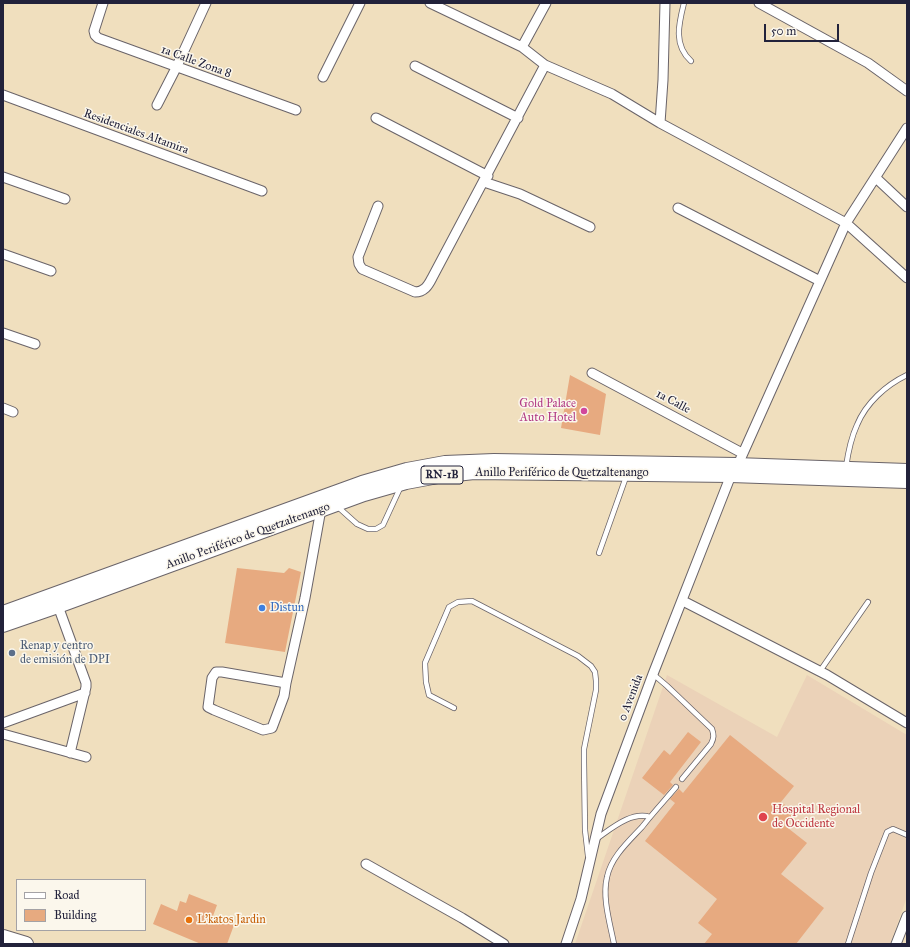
<!DOCTYPE html>
<meta charset="utf-8">
<style>
body{margin:0}
#map{position:relative;width:910px;height:947px;overflow:hidden;background:#f0dfbe;font-family:"IM FELL Great Primer",serif}
canvas{display:block}
.frame{position:absolute;inset:0;border:4px solid #22223b;pointer-events:none}
.legend{position:absolute;left:16px;top:879px;width:130px;height:52px;box-sizing:border-box;background:#fbf7ec;border:1px solid #a4a2a5;margin:0;padding:5px 7px;list-style:none;font-size:12px;color:#22223b}
.legend li{display:flex;align-items:center;gap:8px;height:20px}
.legend b{width:20px;border:1px solid #a4a2a5}
.scale{position:absolute;left:764px;top:24px;width:75px;height:18px;box-sizing:border-box;border:2px solid #22223b;border-top:0;padding-left:5px;font-size:12px;line-height:14px;white-space:nowrap;color:#22223b;-webkit-text-stroke:3px #fbf7ec;paint-order:stroke}
</style>
<div id="map">
<canvas width="910" height="947"></canvas>
<div class="frame"></div>
<ul class="legend">
<li><b style="height:5px;background:#fff"></b>Road</li>
<li><b style="height:11px;background:#e7aa80"></b>Building</li>
</ul>
<div class="scale">50 m</div>
</div>
<script>
const g = document.querySelector('canvas').getContext('2d');
g.lineJoin = 'round';
function fillPath(path, color) { g.fillStyle = color; g.fill(path, 'evenodd'); }
function stroke(path, color, width, dash) { g.strokeStyle = color; g.lineWidth = width; g.lineCap = dash ? 'butt' : 'round'; g.setLineDash(dash || []); g.stroke(path); }
function write(font, color, halo, rows, align = 'center') {
  g.font = font + ' "IM FELL Great Primer",serif'; g.lineWidth = 3; g.setLineDash([]); g.textBaseline = 'middle'; g.strokeStyle = halo; g.fillStyle = color; for (const [text, x, y, turn = 0] of rows) {
    g.save(); g.translate(x, y); g.rotate((+turn || 0) * Math.PI / 180); g.textAlign = isNaN(turn) ? turn : align; if (halo) g.strokeText(text, 0, 0); g.fillText(text, 0, 0); g.restore();
  }
}
fillPath(new Path2D(`
 M667 675 777 737 807 675 907 735V897L890 944H575Z`), '#ebd2b8');
fillPath(new Path2D(`
 M570 375 606 394 600 435 561 428Z
 M237 568 284 573 289 568 301 572 285 652 225 643Z
 M688 732 701 742 670 782 673 785 664 795 642 778 664 750 670 755Z
 M730 735 794 786 781 802 795 812 784 825 807 843 781 874 824 908 796 944H704L712 934 698 923 717 899 645 841 675 803 670 799 679 789 683 793Z
 M189 894 217 905 213 916 234 925 227 944H201L153 924 161 904 177 911 180 901 186 903Z`), '#e7aa80');
const service = new Path2D(`
 M684 3C679 23 673 45 691 61
 M846 467C848 453 851 438 857 425 866 403 886 385 907 375
 M338 507 357 524 368 529H376L383 525 401 486
 M599 553 626 477
 M820 671 868 602
 M653 674 667 686 712 729C714 735 714 738 711 744L682 779
 M454 708 429 695 426 682 425 663 449 607 458 602 472 601 578 656 591 666 595 672 596 681V690L584 749V762L585 830 588 856
 M596 839C611 829 631 811 650 817
 M614 944C610 923 602 898 607 877 611 857 629 841 642 827 653 813 665 800 676 787
 M848 944 871 873 887 832 893 829 907 835`);
const minor = new Path2D(`
 M103 3 94 31 95 35 98 38 296 110
 M430 3 522 47 545 65 612 94 660 123 846 223 907 278
 M759 3 868 63 907 91
 M522 47 546 3
 M415 66 518 118
 M323 77 360 3
 M3 95 262 191
 M157 105 176 68 206 3
 M376 118 488 176
 M660 123 663 80 665 3
 M3 177 65 199
 M876 178 907 207
 M484 182 520 194 590 227
 M378 206 358 257 359 264 362 269 415 292C424 292 428 286 432 278L545 65
 M678 208 820 281
 M3 254 51 271
 M3 333 35 344
 M592 373 742 453
 M3 408 13 412
 M683 601 827 675 907 723
 M58 606 86 683V687L70 753
 M286 683 222 672H216L212 678 208 707 214 710 263 730 272 728 284 696 286 683 305 598 321 509
 M3 723 85 693
 M3 734 86 757
 M366 864 462 918 504 944
 M566 944 581 899 601 814 653 674 731 475 740 460 846 223 907 128
 M896 944 907 916`);
const primary = new Path2D(`
 M3 937 26 944`);
const trunk = new Path2D(`
 M3 613 362 483 407 470 445 463 494 461 736 465 907 471
 M3 625 58 606 364 494 406 482 438 476 474 472 731 475 907 481`);
stroke(service, '#6a6469', 6);
stroke(minor, '#6a6469', 11);
stroke(primary, '#6a6469', 16);
stroke(trunk, '#6a6469', 16);
stroke(service, '#fff', 4.5);
stroke(minor, '#fff', 9);
stroke(primary, '#fff', 14);
stroke(trunk, '#fff', 14);
for (const [x, y, r, color] of [
 [584,411,4,"#d1479c"],
 [262,608,4,"#3f7fe0"],
 [12,653,4,"#5c6f8a"],
 [763,817,5,"#e0444e"],
 [189,920,4,"#e8710a"]
]) { const dot = new Path2D(); dot.arc(x, y, r, 0, 2 * Math.PI); g.fillStyle = color; g.fill(dot); stroke(dot, '#fbf7ec', 1.5); }
for (const [x, y, w] of [
 [442,475,42]
]) { const box = new Path2D(); box.roundRect(x - w / 2, y - 9, w, 18, 3); g.fillStyle = '#fbf7ec'; g.fill(box); stroke(box, '#22223b', 1); }
write('bold 11px', '#22223b', null, [
 ["RN-1B",442,475]
]);
write('12px', '#22223b', '#fbf7ec', [
 ["1a Calle Zona 8",196,62,20],
 ["Residenciales Altamira",136,132,20],
 ["1a Calle",673,402,28],
 ["Anillo Periférico de Quetzaltenango",562,473],
 ["Anillo Periférico de Quetzaltenango",248,536,-20],
 ["0 Avenida",631,698,-69]
]);
write('12px', '#b23c85', '#fbf7ec', [
 ["Gold Palace",576,404],
 ["Auto Hotel",576,418]
], 'right');
write('12px', '#366cbe', '#fbf7ec', [
 ["Distun",270,608]
], 'left');
write('12px', '#4e5e75', '#fbf7ec', [
 ["Renap y centro",20,646],
 ["de emisión de DPI",20,660]
], 'left');
write('12px', '#be3a42', '#fbf7ec', [
 ["Hospital Regional",772,810],
 ["de Occidente",772,824]
], 'left');
write('12px', '#c56008', '#fbf7ec', [
 ["L'katos Jardin",197,920]
], 'left');
</script>
